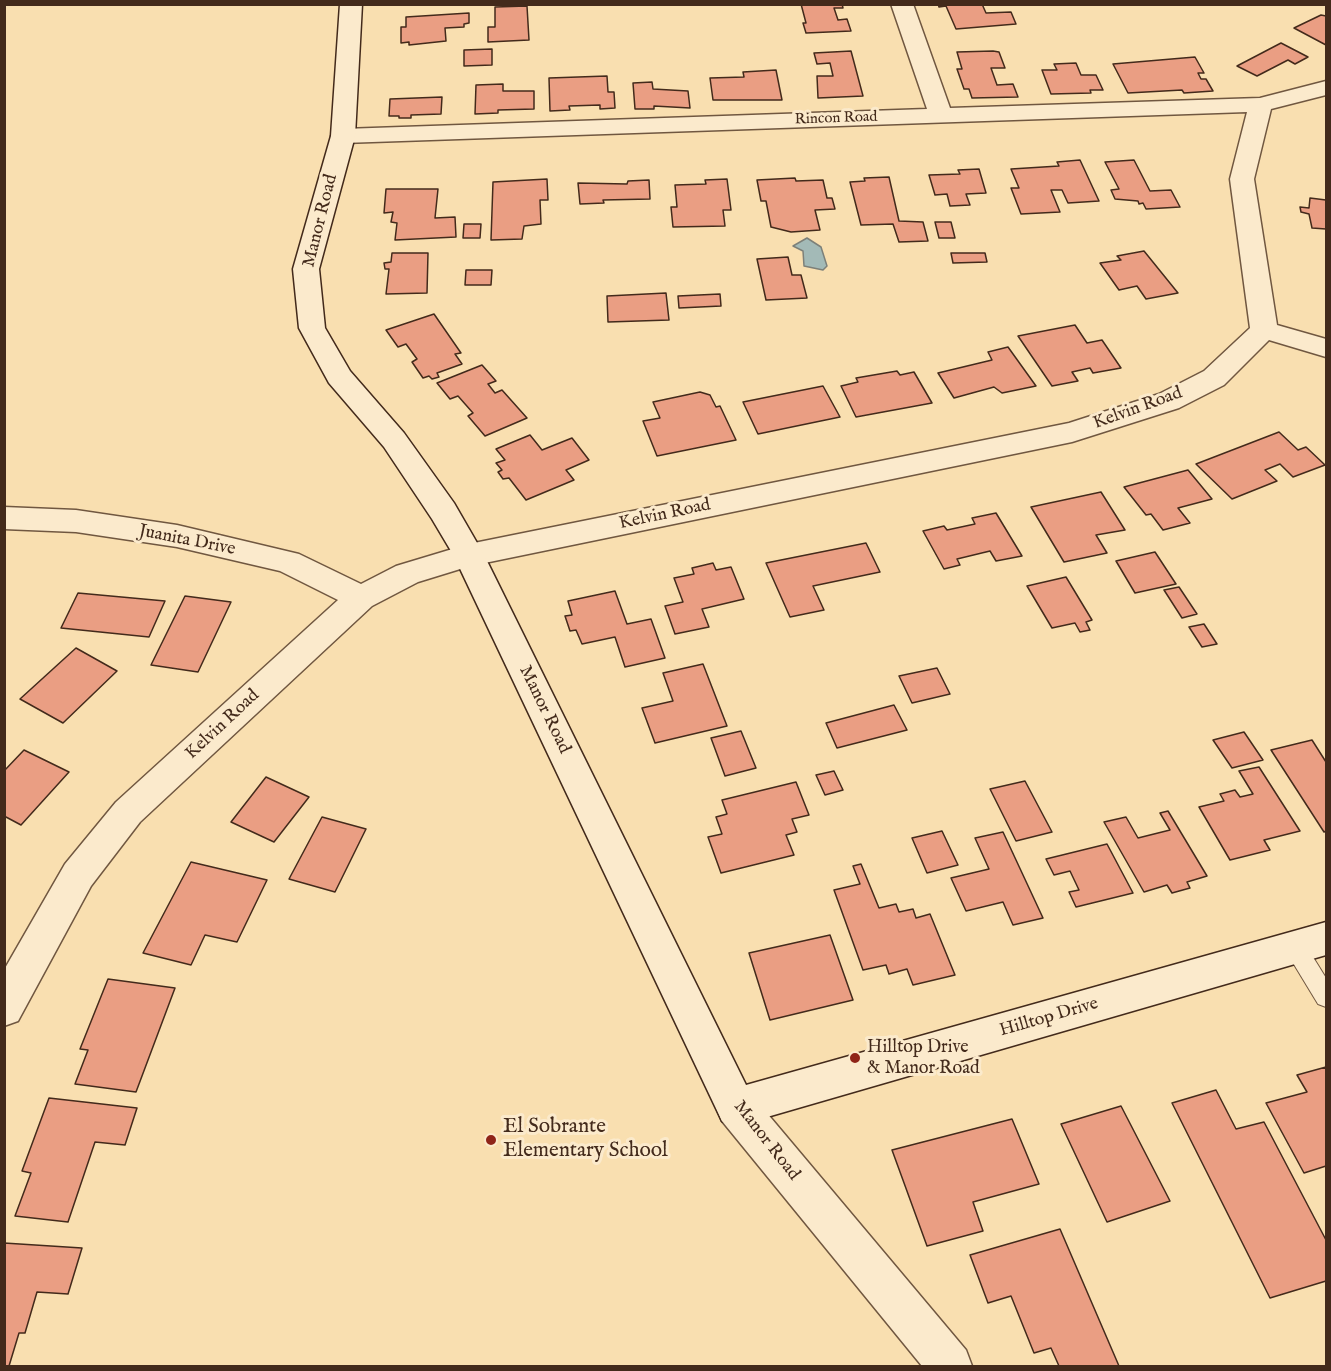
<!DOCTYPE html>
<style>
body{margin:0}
#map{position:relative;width:1331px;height:1371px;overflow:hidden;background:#f9dfb0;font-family:"IM FELL English",serif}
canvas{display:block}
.frame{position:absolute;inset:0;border:6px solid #432a1b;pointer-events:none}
</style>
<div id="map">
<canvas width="1331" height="1371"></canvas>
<div class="frame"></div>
</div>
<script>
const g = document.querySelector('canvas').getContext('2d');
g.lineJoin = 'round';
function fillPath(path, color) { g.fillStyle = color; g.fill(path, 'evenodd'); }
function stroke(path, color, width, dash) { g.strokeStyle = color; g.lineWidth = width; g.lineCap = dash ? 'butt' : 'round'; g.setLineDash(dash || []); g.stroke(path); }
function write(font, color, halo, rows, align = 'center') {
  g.font = font + ' "IM FELL English",serif'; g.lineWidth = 6; g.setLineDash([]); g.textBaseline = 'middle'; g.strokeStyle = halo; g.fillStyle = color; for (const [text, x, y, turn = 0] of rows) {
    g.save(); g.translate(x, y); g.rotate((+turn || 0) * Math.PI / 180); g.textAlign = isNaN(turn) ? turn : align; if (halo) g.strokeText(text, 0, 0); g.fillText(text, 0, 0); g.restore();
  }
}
const water = new Path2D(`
 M807 238 821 247 827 266 823 270 804 266 803 251 793 246Z`);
fillPath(water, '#a3bab7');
stroke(water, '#7d8079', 1.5);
const building = new Path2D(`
 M801 4H842L843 8H834L838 20 847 19 851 31 806 33 803 23H806Z
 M938 4H982L986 13 1011 12 1016 24 956 29 946 6 939 7Z
 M527 6 529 40 488 42V27H495V7Z
 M469 13V23L464 24V27L445 28 446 41 409 45V42L401 43V27H406V17Z
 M1321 15 1326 16V45L1294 28Z
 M1281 43 1308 57 1295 64 1288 60 1257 76 1237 66Z
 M492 49V65L464 66V50Z
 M851 51 863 96 818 98 817 76H833L830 63 817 64 814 53Z
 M993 51 999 52 1005 68H991L997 85 1013 84 1018 97 972 98 969 89H964L957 69H962L957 52Z
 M1195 57 1204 73H1198L1201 79H1206L1213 91 1184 93 1182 90 1128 93 1113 64Z
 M1076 63 1081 75H1096L1103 90H1090L1091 93 1051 94 1042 70H1057L1054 64Z
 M776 70 782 100H713L710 78 744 77 743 72Z
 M607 76 608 92H614L615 108 600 109V105L569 106 570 110 550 111 549 78Z
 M652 82 653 89 688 91 690 108 654 106V109H635L633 83Z
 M503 84V91H534V109L498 110V113L475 114 476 85Z
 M442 97 441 114 411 115V118H399V116H389L390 99Z
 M1080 160 1099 201 1068 203 1062 190H1051L1060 212 1021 214 1011 188H1019L1011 169 1059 166 1057 162Z
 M1134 160 1150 191 1171 190 1180 207 1146 209 1143 203 1139 204 1138 201 1115 199 1111 190 1119 189 1105 162Z
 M979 169 986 193 966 194 970 205 950 206 947 194 935 195 929 175 960 174 958 170Z
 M889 177 899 221 923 222 928 241 899 242 893 224 861 225 850 182 865 181 864 178Z
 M795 178 796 181 823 180 827 198H832L835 209 815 210 820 230 791 232 771 227 766 201H761L757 180Z
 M547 179 548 200H540L541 224 524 226 522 239 491 240 493 182Z
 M727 179 731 210H723L725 226 673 227 671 207H677L675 185 706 184 705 180Z
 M649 180 650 199 603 200 604 203 580 204 578 183 627 184 628 181Z
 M386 189H438L435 218 455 217 456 237 395 240 397 223 391 222 393 212 384 213Z
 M1310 198 1326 200V229L1312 228 1309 214 1301 212 1300 207 1309 208Z
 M935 222H951L955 238H939Z
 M464 224H481L480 238H463Z
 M1144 251 1178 293 1146 299 1137 286 1119 290 1100 263 1121 260 1117 256Z
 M392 253H428L427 293 386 294 389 269H385L384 263 391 262Z
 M951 253H985L987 262 953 263Z
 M788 257 792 275H801L807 298 766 300 757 259Z
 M466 270H492L491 285H465Z
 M666 293 669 320 608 322 607 296Z
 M720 294 721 306 679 308 678 296Z
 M434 314 461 353 455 354 462 364 437 373 439 377 432 379 429 376 423 378 412 362 417 359 406 344 398 347 386 330Z
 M1075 325 1087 343 1102 340 1121 368 1093 373 1090 368 1072 372 1078 381 1052 386 1018 336Z
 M1008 347 1036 386 1002 393 994 387 954 398 938 373 992 360 988 352Z
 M482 365 496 381 488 384 495 393 502 390 527 418 485 436 468 416 473 413 458 396 450 399 437 383Z
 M897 371 900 375 914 372 932 403 856 417 841 386 858 382 856 378Z
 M823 386 840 417 758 434 743 402Z
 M700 392 710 395 716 407 720 406 736 440 657 456 643 421 660 418 653 402Z
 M1279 432 1298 450 1306 447 1325 465 1293 477 1280 464 1265 470 1277 481 1232 499 1196 464Z
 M530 435 542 450 572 438 589 460 566 470 574 480 526 500 509 478 503 479 498 472 502 470 496 463 505 460 496 449Z
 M1188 470 1212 499 1178 508 1190 523 1163 530 1151 514 1146 515 1124 487Z
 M1101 492 1125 530 1096 535 1107 553 1064 562 1031 507Z
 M996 513 1022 556 996 561 990 551 957 559 960 565 944 569 923 531 944 526 947 530 975 524 972 518Z
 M866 543 880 572 813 586 824 610 790 617 766 563Z
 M1155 552 1176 584 1135 593 1116 561Z
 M713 563 716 570 731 567 744 599 702 609 709 627 675 634 665 606 683 602 674 578 694 574 692 568Z
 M1066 577 1092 620 1086 622 1090 630 1080 632 1075 623 1052 628 1027 586Z
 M1179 587 1197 614 1182 618 1164 590Z
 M615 591 627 624 651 619 665 658 625 667 615 637 582 644 576 630 570 631 565 616 572 615 568 601Z
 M78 593 165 601 149 637 61 628Z
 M185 596 231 602 198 672 151 665Z
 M1204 624 1217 644 1202 647 1189 627Z
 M76 648 117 671 63 723 20 699Z
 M703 664 727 726 655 743 642 708 673 701 663 673Z
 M937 668 950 694 912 703 899 676Z
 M894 705 907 730 837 748 826 723Z
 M741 731 756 768 725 776 711 738Z
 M1244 732 1263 760 1232 768 1213 740Z
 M1312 740 1326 762V831L1324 832 1271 750Z
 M24 750 69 772 21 825 6 817 4 819V771Z
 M1259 767 1300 831 1264 840 1270 850 1230 860 1199 807 1224 801 1220 794 1235 790 1240 797 1253 794 1239 771Z
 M834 771 843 790 825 795 816 775Z
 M266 777 309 797 274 842 231 822Z
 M1025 781 1052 832 1016 841 990 789Z
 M796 782 809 815 792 819 797 832 786 835 794 855 721 873 708 837 722 834 716 817 727 814 722 800Z
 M1168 811 1207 876 1187 882 1190 888 1172 893 1167 885 1144 892 1104 822 1126 817 1138 838 1170 830 1160 813Z
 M322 817 366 829 335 892 289 879Z
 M942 831 958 865 927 873 912 838Z
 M1003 832 1043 918 1013 925 1003 902 966 911 951 878 989 869 975 838Z
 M1107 844 1133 893 1076 907 1069 892 1079 890 1070 871 1054 875 1046 859Z
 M191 862 267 880 237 942 205 935 191 965 143 953Z
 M861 864 879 908 896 904 899 912 913 909 916 918 930 914 955 975 913 985 907 969 889 974 886 965 863 970 834 890 860 884 853 866Z
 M830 935 853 1000 770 1020 749 953Z
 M108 979 175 988 136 1092 75 1084 88 1050 80 1049Z
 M1326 1067V1166L1304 1173 1266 1103 1307 1092 1297 1075Z
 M1216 1090 1236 1129 1264 1122 1326 1240V1281L1270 1298 1172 1103Z
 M49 1098 137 1108 125 1145 95 1142 68 1222 15 1216 31 1173 22 1171Z
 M1121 1106 1170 1201 1107 1222 1061 1124Z
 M1012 1119 1039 1184 973 1202 983 1231 927 1246 892 1150Z
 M1060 1229 1119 1366H1059L1051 1348 1034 1353 1011 1296 988 1303 970 1255Z
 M4 1243 82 1248 68 1294 37 1292 25 1333H19L9 1366H4Z`);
fillPath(building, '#ea9e83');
stroke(building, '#432a1b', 1.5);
const lane = new Path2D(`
 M1295 938 1303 941 1326 978V1007L1318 1004 1284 948 1287 941Z`);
const street = new Path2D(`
 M891 4H913L950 108 1260 98 1326 81V95L1271 109 1254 179 1277 325 1326 339V357L1269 340 1224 385 1179 408 1072 442 470 566 418 582 372 606 140 822 91 886 18 1021 4 1026V970L65 864 116 802 338 600 280 571 177 547 76 532 4 529V507L76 510 177 525 299 554 361 584 396 566 469 544 1069 423 1159 394 1204 371 1250 328 1230 179 1247 112 343 143 335 141 331 136 335 131 343 129 927 109Z
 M736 1088 750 1093 966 1350 972 1366H922L722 1121 716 1107 722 1093Z`);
const secondary = new Path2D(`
 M340 4H362L355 136 319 269 325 328 350 371 404 433 454 503 484 555 746 1085 1326 922V955L736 1126 722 1121 454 556 432 519 384 447 329 383 299 328 293 269 331 136Z`);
stroke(lane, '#705740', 2);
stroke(street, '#705740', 3);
stroke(secondary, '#432a1b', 3);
fillPath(lane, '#fbeacc');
fillPath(street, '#fbeacc');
fillPath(secondary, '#fbeacc');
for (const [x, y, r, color] of [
 [855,1058,6,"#8f2418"],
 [491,1140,6,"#8f2418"]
]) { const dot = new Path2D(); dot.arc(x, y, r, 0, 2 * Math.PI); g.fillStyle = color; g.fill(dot); stroke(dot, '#fbeacc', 2); }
write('15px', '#432a1b', '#fbeacc', [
 ["Rincon Road",836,119,-2]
]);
write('18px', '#432a1b', '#fbeacc', [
 ["Manor Road",321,221,-76],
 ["Kelvin Road",1138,409,-20],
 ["Kelvin Road",665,515,-12],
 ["Juanita Drive",187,541,11],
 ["Manor Road",544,710,64],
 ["Kelvin Road",223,725,-43],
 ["Hilltop Drive",1049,1018,-16],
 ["Manor Road",766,1141,52]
]);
write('18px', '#432a1b', '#fbeacc', [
 ["Hilltop Drive",867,1048],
 ["& Manor Road",867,1069]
], 'left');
write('21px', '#432a1b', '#fbeacc', [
 ["El Sobrante",503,1128],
 ["Elementary School",503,1152]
], 'left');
</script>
